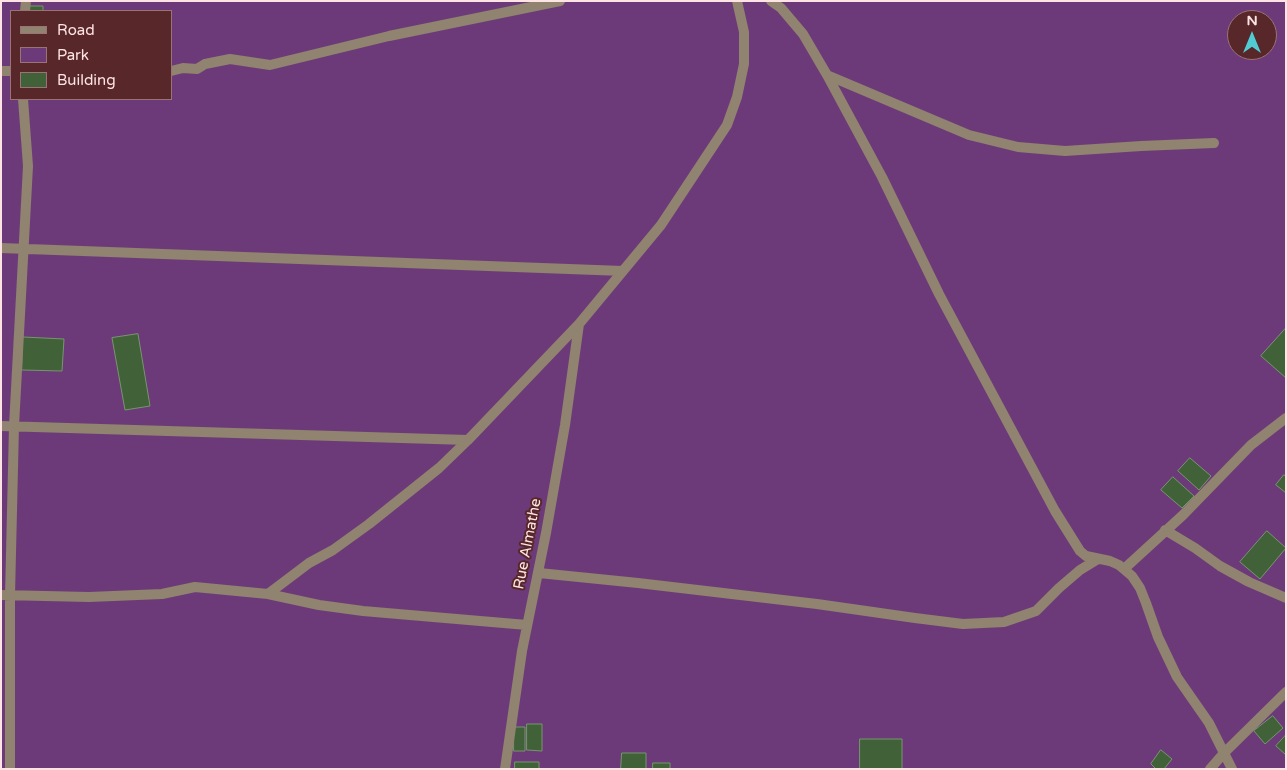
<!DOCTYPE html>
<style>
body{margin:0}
#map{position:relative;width:1287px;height:770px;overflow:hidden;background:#633133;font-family:"Varela Round",sans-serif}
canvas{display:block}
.frame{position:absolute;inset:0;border:2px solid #fee4e4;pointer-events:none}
.legend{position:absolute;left:10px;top:10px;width:162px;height:90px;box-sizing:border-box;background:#582729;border:1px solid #9a7374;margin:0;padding:6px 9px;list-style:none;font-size:15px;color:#fee4e4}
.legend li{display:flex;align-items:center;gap:10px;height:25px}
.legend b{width:25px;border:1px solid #9a7374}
.north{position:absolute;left:1227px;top:10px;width:50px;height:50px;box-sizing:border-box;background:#582729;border:1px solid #9a7374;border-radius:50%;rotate:0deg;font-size:14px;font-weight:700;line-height:20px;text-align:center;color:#fee4e4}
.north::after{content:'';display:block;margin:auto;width:18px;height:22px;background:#51ccd2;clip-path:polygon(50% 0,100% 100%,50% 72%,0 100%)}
</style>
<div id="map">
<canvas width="1287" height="770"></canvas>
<div class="frame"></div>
<ul class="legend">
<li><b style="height:6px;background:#90836f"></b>Road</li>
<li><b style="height:14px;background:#6d3a79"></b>Park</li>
<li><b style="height:14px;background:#416139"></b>Building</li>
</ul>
<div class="north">N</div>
</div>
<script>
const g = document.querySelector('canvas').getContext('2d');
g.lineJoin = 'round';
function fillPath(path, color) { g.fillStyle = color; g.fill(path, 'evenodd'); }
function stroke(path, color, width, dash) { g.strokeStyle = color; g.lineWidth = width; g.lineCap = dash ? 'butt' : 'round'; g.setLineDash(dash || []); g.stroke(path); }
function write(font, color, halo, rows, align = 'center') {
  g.font = font + ' "Varela Round",sans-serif'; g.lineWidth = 4; g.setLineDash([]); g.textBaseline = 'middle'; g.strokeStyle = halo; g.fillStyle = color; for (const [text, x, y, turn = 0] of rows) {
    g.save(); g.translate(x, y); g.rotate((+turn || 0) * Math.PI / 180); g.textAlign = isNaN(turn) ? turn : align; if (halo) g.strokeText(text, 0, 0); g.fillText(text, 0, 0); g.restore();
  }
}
fillPath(new Path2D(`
 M1 1H1286V769H1ZM11 11H171V99H11ZM1237 20H1267V50H1237Z`), '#6d3a79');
const building = new Path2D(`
 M29 6H43V11H29Z
 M1286 328V378L1261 356Z
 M138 334 150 406 125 410 112 338Z
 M23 337 64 339 62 371 22 370Z
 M1190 458 1211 476 1199 490 1178 471Z
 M1284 475 1286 476V493L1276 485Z
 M1173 477 1194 496 1182 508 1161 490Z
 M1267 531 1286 548 1260 579 1240 562Z
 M1273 716 1283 728 1265 744 1254 731Z
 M527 724H542V751L527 750Z
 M514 727H525V751H514Z
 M1286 735V755L1276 746Z
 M860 739H902V769H860Z
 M1161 750 1172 759 1164 769H1156L1151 764Z
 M622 753H646V769H621Z
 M515 762H539V769H515Z
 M653 763H670V769H653Z`);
fillPath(building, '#416139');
stroke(building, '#75976c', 1);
stroke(new Path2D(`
 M771 1 781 8 803 34 827 75 882 177 939 294 1055 511 1080 551 1086 556 1110 561 1119 565 1132 576 1140 588 1146 603 1158 637 1177 677 1209 723 1232 769
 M25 11 26 1
 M1 71H11
 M171 71 183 68 197 69 205 64 230 59 270 65 389 36 560 1
 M827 75 969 135 1018 147 1065 151 1141 146 1214 143
 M1 248 623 271
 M1 426 468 440
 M1165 530 1195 548 1220 566 1249 582 1286 598
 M1124 569 1183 515 1251 445 1286 418
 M539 573 638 583 817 604 915 618 963 624 1004 622 1036 611 1059 588 1080 570 1098 559
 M268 594 319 605 363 611 527 625
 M1 595 89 597 162 594 195 587 268 594 309 563 333 550 369 524 439 468 468 440 579 324 661 225 727 125 737 97 744 64V32L737 1
 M10 769V596L14 426 28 166 23 99
 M505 769 522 651 546 533 565 425 579 324
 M1210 769 1224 753 1286 692`), '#90836f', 10);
write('15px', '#fee4e4', '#582729', [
 ["Rue Almathe",528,544,-79]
]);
</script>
